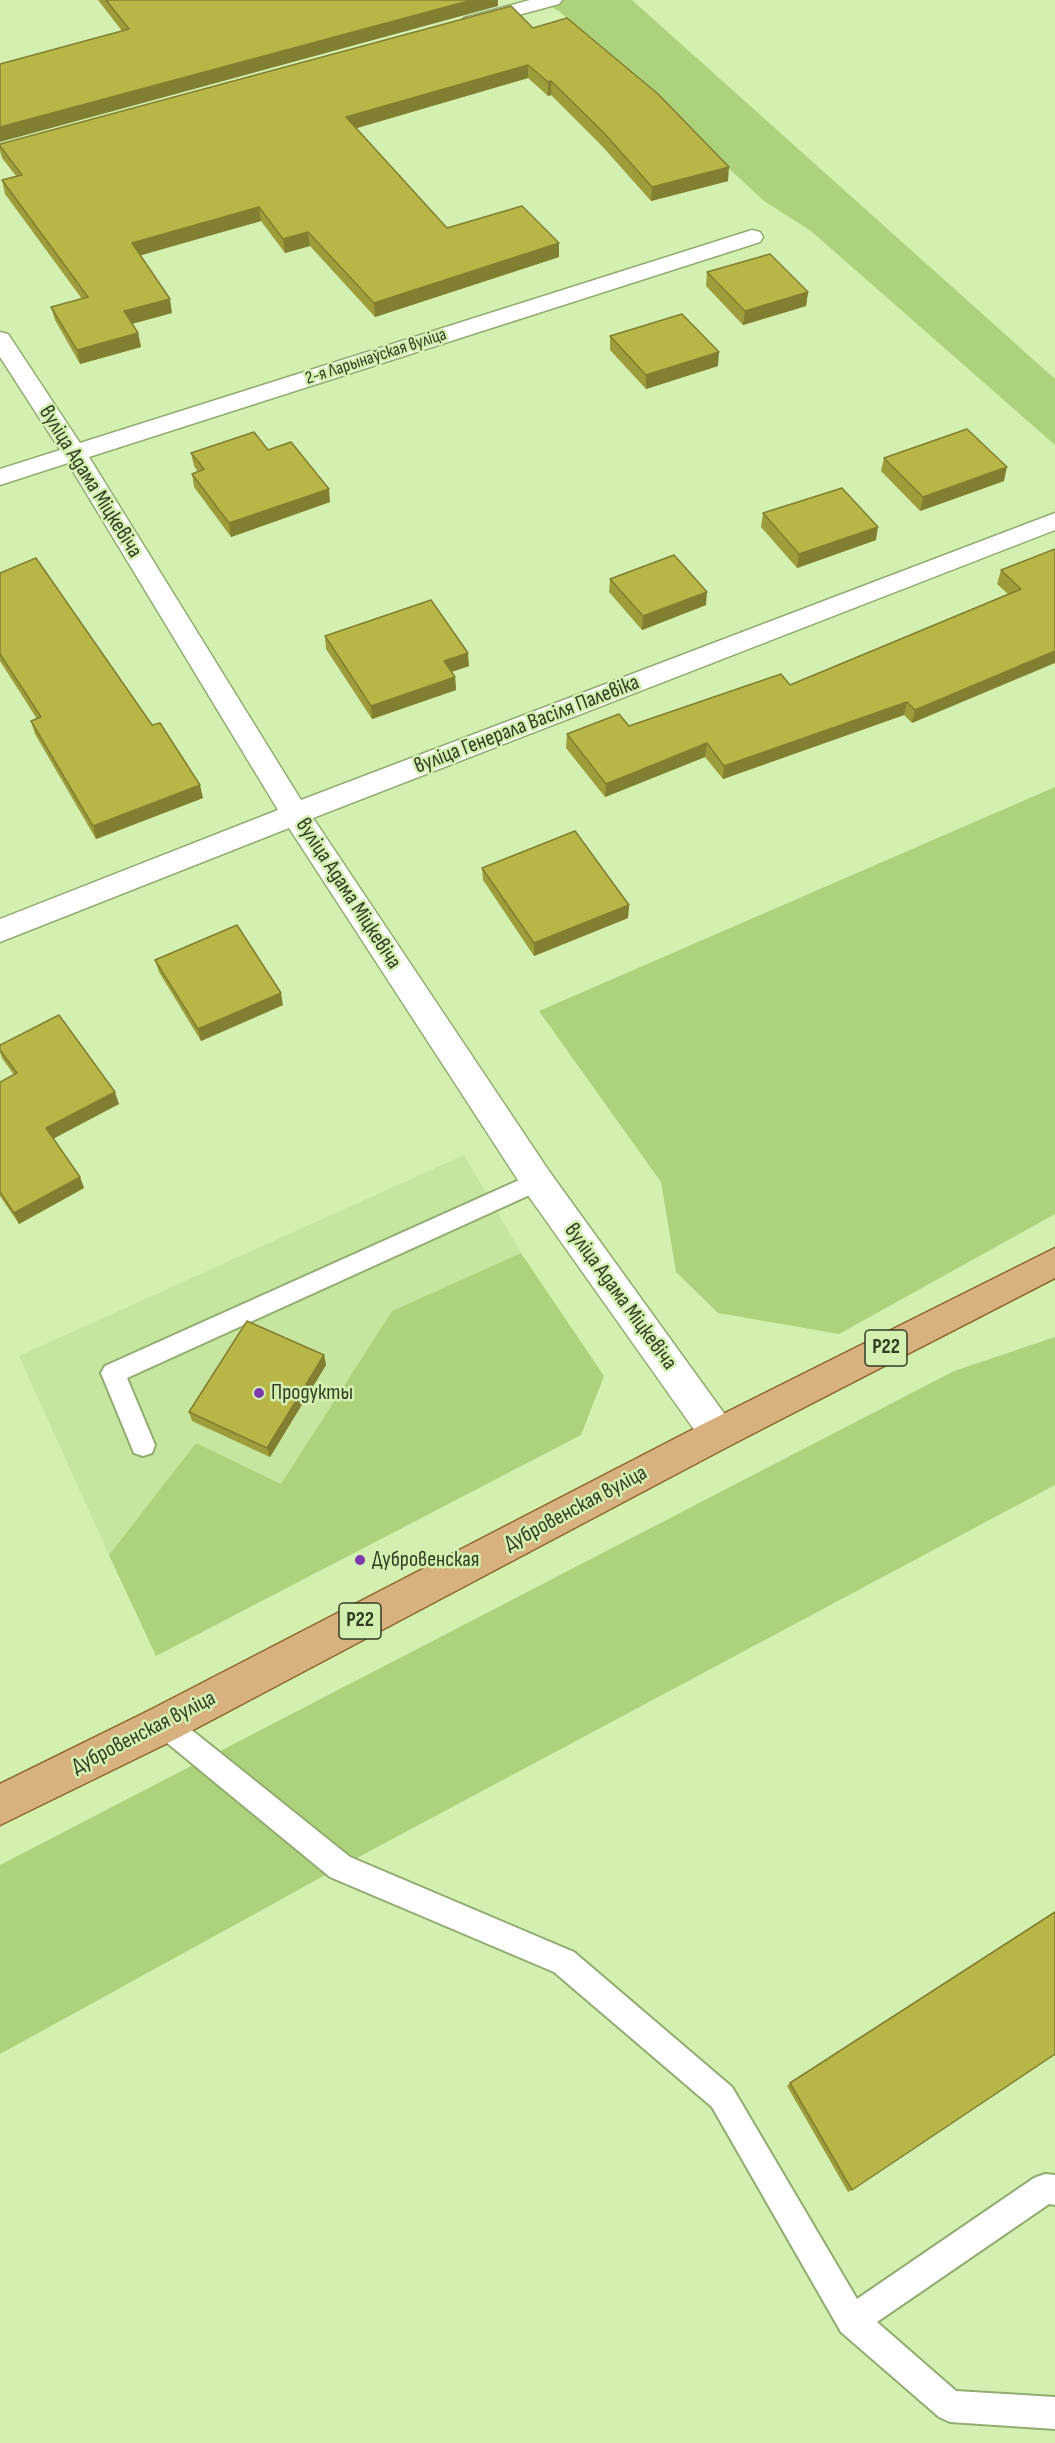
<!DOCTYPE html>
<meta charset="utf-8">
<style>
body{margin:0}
canvas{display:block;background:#d3f0b1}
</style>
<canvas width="1055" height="2443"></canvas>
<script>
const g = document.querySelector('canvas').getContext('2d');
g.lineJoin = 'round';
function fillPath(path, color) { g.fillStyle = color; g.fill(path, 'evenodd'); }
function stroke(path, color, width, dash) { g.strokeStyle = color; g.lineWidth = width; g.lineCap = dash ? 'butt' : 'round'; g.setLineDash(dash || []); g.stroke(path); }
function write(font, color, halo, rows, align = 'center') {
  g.font = font + ' "Sofia Sans Condensed",sans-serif'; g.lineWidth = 5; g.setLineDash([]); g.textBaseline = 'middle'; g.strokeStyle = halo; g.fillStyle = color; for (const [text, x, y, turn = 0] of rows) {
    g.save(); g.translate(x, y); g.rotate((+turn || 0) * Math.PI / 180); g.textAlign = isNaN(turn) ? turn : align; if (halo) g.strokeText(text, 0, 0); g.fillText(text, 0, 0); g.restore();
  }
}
fillPath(new Path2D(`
 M464 1155 521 1253 392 1311 281 1484 196 1443 109 1555 19 1356Z`), '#c6e59f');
fillPath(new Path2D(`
 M540 0H632L1055 379V445L811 231 764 201 560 12Z
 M1055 787V1214L839 1334 718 1313 676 1272 661 1182 539 1011Z
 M521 1253 604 1376 581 1435 156 1656 109 1555 196 1443 281 1484 392 1311Z
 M1055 1337V1485L340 1867 0 2054V1865L954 1371Z`), '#acd27c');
const lane = new Path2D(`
 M537 1172 545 1174 548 1181 545 1188 127 1378 155 1445 152 1453 143 1456 134 1453 101 1373 105 1366Z
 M164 1711 173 1715 350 1857 574 1952 732 2087 857 2299 1034 2178 1045 2174 1055 2175V2205L1049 2204 877 2322 956 2391 1055 2397V2429L950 2422 939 2417 841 2332 712 2107 554 1972 330 1877 155 1733 151 1724 155 1715Z`);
const street = new Path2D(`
 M530 0H562L559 4 471 28 464 26 461 22 464 18Z
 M752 230 760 232 763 237 760 242 89 457 301 800 1055 513V530L313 818 549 1171 731 1423 736 1434 731 1445 718 1450 705 1445 525 1191 289 828 0 942V919L278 810 68 463 0 485V469L60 450 0 357V332L8 334 80 443Z`);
const primary = new Path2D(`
 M1055 1248V1278L731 1445 178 1738 0 1825V1784L150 1710 705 1423Z`);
stroke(lane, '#91ac70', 4);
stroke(street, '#91ac70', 3);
stroke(primary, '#8d6729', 3);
fillPath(lane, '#fff');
fillPath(street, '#fff');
fillPath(primary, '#d8b180');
fillPath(new Path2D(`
 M98 0H498V6L122 31Z
 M533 28 728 181 651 201 602 146 551 95 548 96 528 78 356 128 447 228 559 257 375 317 310 246 285 253 261 221 140 255 172 313 132 324 138 333 141 347 80 364 55 320 51 307 82 299 5 194 2 180 16 176 2 158 0 151V144Z
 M707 272 808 292 806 306 743 325 706 286Z
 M610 336 718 366 646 389 610 350Z
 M268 450 330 502 231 537 194 487 192 474 198 472 194 466 191 453Z
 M884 458 1004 481 920 511 881 471Z
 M763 513 876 540 797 568 761 527Z
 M1055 549 912 723 904 715 723 779 705 757 605 797 566 748 567 734 629 726 790 685 1008 594 997 584 1001 570Z
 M0 573 203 798 96 839 35 734 31 721 37 719 0 661Z
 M610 579 706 605 642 630 609 592Z
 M325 636 469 666 452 672 455 677 456 690 372 719 326 649Z
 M482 868 629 905 628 918 534 956 483 880Z
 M155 960 283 1005 201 1041 159 972Z
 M0 1045 119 1104 53 1138 80 1177 84 1188 19 1224 0 1196V1082L14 1075 2 1058 0 1052Z
 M324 1355 326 1365 270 1457 192 1421 189 1412Z
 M790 2083 852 2190 848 2192 787 2086Z`), '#9e9d3c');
fillPath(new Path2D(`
 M472 0H498V6L0 142V127Z
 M528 65V78L347 131 346 117Z
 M551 81V95L548 96V82Z
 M729 167 728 181 651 201 652 187Z
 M259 207 261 221 135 257 132 243Z
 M308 232 310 246 285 253 283 239Z
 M559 243V257L375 317 374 303Z
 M808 292 806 306 743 325 745 311Z
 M170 299 172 313 127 325 124 311Z
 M138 333 141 347 80 364 77 350Z
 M719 352 718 366 646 389V375Z
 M1007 467 1004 481 920 511 923 497Z
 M329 489 330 502 231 537 229 523Z
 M878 527 876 540 797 568 799 554Z
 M707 592 706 605 642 630 643 616Z
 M1055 651V663L912 723 915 710Z
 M468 653 469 666 444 674V661Z
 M455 677 456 690 372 719 371 706Z
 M907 702 904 715 723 779 724 766Z
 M707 743 705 757 605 797 606 784Z
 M200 785 203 798 96 839 93 826Z
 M629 905 628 918 534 956V943Z
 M281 993 283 1005 201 1041 198 1029Z
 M115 1092 119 1104 51 1140 46 1128Z
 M80 1177 84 1188 19 1224 14 1213Z
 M324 1355 326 1365 270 1457 267 1448Z`), '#817f31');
const building = new Path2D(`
 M106 0H472L0 127V64L129 29Z
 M511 6 533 28 567 18 658 94 729 167 652 187 603 132 551 81 548 82 528 65 346 117 447 228 522 206 559 243 374 303 308 232 283 239 259 207 132 243 170 299 124 311 138 333 77 350 51 307 88 297 2 180 22 175 0 146V144Z
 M770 254 808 292 745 311 707 272Z
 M682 314 719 352 646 375 610 336Z
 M967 429 1007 467 923 497 884 458Z
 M254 432 268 450 291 442 329 489 229 523 192 474 204 469 191 453Z
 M842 488 878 527 799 554 763 513Z
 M1055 549V651L915 710 907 702 724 766 707 743 606 784 567 734 619 714 629 726 781 674 790 685 1021 589 1001 570Z
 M674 555 707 592 643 616 610 579Z
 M36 558 152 725 160 723 200 785 93 826 31 721 41 717 0 654V573Z
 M431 600 468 653 444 661 455 677 371 706 325 636Z
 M575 831 629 905 534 943 482 868Z
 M237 925 281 993 198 1029 155 960Z
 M59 1015 115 1092 46 1128 80 1177 14 1213 0 1192V1082L17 1073 0 1050V1045Z
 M247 1321 324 1355 267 1448 189 1412Z
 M1055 1912V2054L852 2190 790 2083Z`);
fillPath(building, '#b8b646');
stroke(building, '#817f31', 1.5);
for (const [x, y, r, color] of [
 [259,1393,6,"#7d39ad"],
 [360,1560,6,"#7d39ad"]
]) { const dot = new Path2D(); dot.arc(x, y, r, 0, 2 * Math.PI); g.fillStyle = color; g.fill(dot); stroke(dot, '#d3f0b1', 2); }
write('18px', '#323d24', '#d3f0b1', [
 ["2-я Ларынаўская вуліца",376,357,-18]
]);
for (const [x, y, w] of [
 [886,1348,42],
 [360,1621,42]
]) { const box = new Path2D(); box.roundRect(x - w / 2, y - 18, w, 36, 4.5); g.fillStyle = '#d3f0b1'; g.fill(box); stroke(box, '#323d24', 1.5); }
write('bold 21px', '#323d24', null, [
 ["Р22",886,1348],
 ["Р22",360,1621]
]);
write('22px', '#323d24', '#d3f0b1', [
 ["вуліца Адама Міцкевіча",90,482,58],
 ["вуліца Генерала Васіля Палевіка",527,725,-21],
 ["вуліца Адама Міцкевіча",348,894,57],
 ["вуліца Адама Міцкевіча",620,1297,54],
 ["Дубровенская вуліца",576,1509,-28],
 ["Дубровенская вуліца",144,1733,-27]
]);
write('22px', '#323d24', '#d3f0b1', [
 ["Продукты",271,1393],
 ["Дубровенская",372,1560]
], 'left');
</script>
